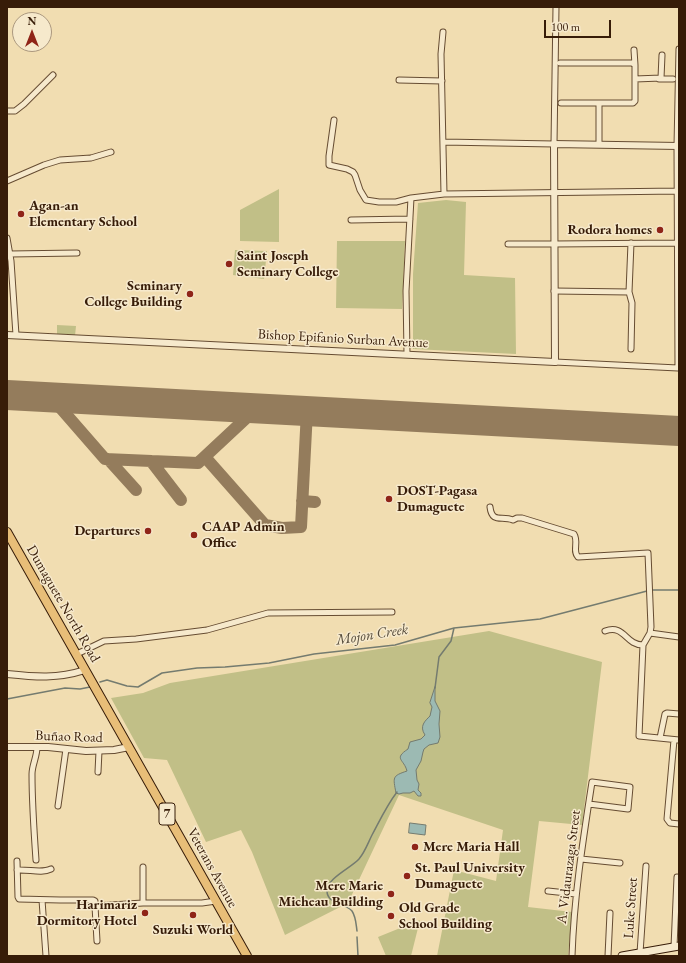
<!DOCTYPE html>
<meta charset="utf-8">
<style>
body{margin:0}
#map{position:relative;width:686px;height:963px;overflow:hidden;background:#f1ddb1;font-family:"EB Garamond",serif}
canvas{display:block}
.frame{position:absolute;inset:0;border:8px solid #371c08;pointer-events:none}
.north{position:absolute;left:12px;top:12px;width:40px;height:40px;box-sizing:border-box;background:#f6e9cc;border:1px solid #aa977e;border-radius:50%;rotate:0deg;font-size:11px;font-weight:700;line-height:16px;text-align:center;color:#371c08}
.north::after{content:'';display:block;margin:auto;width:14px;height:18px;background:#8f2418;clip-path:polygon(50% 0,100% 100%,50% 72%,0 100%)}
.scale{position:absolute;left:544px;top:20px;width:67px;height:18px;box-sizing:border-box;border:2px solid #371c08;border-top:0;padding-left:5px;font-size:12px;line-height:14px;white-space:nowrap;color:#371c08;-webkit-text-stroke:3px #f6e9cc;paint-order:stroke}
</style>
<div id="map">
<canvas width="686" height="963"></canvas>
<div class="frame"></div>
<div class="north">N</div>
<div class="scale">100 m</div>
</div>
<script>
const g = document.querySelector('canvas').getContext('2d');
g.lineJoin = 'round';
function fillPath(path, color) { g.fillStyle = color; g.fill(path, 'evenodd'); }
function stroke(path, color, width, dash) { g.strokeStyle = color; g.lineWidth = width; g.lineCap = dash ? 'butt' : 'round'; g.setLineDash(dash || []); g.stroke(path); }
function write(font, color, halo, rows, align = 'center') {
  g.font = font + ' "EB Garamond",serif'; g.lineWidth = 3; g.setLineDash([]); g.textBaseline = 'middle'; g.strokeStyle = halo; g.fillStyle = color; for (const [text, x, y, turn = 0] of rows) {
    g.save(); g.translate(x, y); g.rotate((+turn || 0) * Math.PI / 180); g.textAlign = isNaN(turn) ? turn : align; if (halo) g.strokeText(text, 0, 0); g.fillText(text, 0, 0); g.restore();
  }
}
fillPath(new Path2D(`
 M279 189V242L240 241V210Z
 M446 200 466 202 464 275 515 278 516 354 413 349V274L418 203Z
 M337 241H405L402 309 336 308Z
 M235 250 267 251 264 279 233 275Z
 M57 325 76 326 75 336 57 334Z
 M489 631 602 662 582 825 539 821 528 907 572 912 568 956H437L454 870 496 881 503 830 399 795 348 903 285 935 252 852 241 830 206 842 167 760 144 758 111 698 143 693 170 683Z
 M420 920 411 956H386L378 937Z`), '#c1bf87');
const water = new Path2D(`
 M435 687V701L440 711 439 724 440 737 438 743 429 745 424 749 423 752 421 761 416 770 417 780 419 784 418 790 421 793V796H418L414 791 410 793H403L399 794 396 793C393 777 392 776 407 771 404 759 393 759 408 749L410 742 421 739 425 735C419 726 425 721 430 716L432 707 430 703Z
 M410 823 426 825 425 835 409 833Z`);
fillPath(water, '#9cbab3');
stroke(water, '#747b6f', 1);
stroke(new Path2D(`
 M651 590H679
 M100 682 107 680 127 686 138 687 162 673 197 668 225 667 269 663 314 654 395 645 454 628 540 619 647 591
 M435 688 439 657 451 641 454 628
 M7 699 65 688 80 689 90 687
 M357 931C356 924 356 917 352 911 345 903 327 904 327 891 327 878 351 868 359 859 365 852 368 843 372 835 380 820 387 805 397 792
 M357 937 358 956`), '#747b6f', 1.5);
stroke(new Path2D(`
 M51 397 105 459 198 463 257 408
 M205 457 265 525 282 528 301 527 307 411
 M108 459 136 490
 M151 461 181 500
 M302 501 315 502`), '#947c5c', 12);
stroke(new Path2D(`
 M7 395 679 431`), '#947c5c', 30);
const minor = new Path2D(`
 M443 32 441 54 444 194
 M634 50 635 65
 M560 63H632L635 65V101L633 103H561
 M635 79 661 78 662 55
 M659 79H673
 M399 80 442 81
 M7 111H15L24 104 53 75
 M334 120 329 156V165L347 169 353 172 355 175 360 190 366 200 379 202H396L411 198 444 194 678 191
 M443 142 554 144 556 7
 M599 144V103
 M7 181 44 165 60 160 91 158 111 152
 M351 220 410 219
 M7 238 11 261 16 335
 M508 244H554L678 243
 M10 254 77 253
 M554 291 629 292
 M631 349 632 303 629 292 631 243
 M407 354 406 291 411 198
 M555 362 678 368 677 146 679 49
 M490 507C492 524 502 515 513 520L517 518H522L574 534C579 542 572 551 578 557L648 553 651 627 650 633 643 645 639 736 679 740
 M605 631C625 624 625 645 643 645
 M650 633 679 637
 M77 654 104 641 136 639 207 630 268 613 392 612
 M660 738 665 714 667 713 679 714
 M674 740 667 819 670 823 679 824
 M98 772 99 751
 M58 806 66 749
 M581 859 620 863
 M36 860C34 832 32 803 32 774 32 765 37 757 37 747
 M17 861 18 897 19 899 60 900H93L95 901V906L143 903H202L216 901
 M143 867V903
 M17 870C29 869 41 874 51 869
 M548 891 576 894
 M42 900 46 956
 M95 906 97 941
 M674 947 677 877
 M640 953 646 866
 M572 956C574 897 583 840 592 782L630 787 628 809 589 804
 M608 956 610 913`);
const tertiary = new Path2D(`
 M7 335 555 362 554 144 679 146
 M7 674C36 677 57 679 85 670
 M7 747H48L86 751 114 750 129 747`);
const secondary = new Path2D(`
 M622 956 679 946`);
const trunk = new Path2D(`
 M7 532 247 956`);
stroke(minor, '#664c32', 7);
stroke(tertiary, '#664c32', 8);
stroke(secondary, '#371c08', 9);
stroke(trunk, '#371c08', 10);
stroke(minor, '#f6e9cc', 5);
stroke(tertiary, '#f6e9cc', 6);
stroke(secondary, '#f6e9cc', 7);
stroke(trunk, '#e8be78', 8);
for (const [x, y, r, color] of [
 [21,214,4,"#8f2418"],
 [660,230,4,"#8f2418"],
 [229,264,4,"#8f2418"],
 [190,294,4,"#8f2418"],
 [389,499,4,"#8f2418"],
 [148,531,4,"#8f2418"],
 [194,535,4,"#8f2418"],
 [415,847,4,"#8f2418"],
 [407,876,4,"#8f2418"],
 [391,894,4,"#8f2418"],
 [145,913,4,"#8f2418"],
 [193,915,4,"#8f2418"],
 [391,916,4,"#8f2418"]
]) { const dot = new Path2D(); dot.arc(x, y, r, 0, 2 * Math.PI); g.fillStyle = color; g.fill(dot); stroke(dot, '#f6e9cc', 1.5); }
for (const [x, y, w] of [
 [167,814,16]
]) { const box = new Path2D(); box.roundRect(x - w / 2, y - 11, w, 22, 3); g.fillStyle = '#f6e9cc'; g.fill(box); stroke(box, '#371c08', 1); }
write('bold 13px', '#371c08', null, [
 ["7",167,814]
]);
write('bold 14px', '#371c08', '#f6e9cc', [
 ["Agan-an",29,206],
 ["Elementary School",29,222],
 ["Rodora homes",652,230,"right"],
 ["Saint Joseph",237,256],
 ["Seminary College",237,272],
 ["Seminary",182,286,"right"],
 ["College Building",182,302,"right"],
 ["DOST-Pagasa",397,491],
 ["Dumaguete",397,507],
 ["CAAP Admin",202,527],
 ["Office",202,543],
 ["Departures",140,531,"right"],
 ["Mere Maria Hall",423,847],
 ["St. Paul University",415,868],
 ["Dumaguete",415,884],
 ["Mere Marie",383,886,"right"],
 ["Micheau Building",383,902,"right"],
 ["Harimariz",137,905,"right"],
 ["Dormitory Hotel",137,921,"right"],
 ["Old Grade",399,908],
 ["School Building",399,924],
 ["Suzuki World",193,930,"center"]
], 'left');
write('14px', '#371c08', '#f6e9cc', [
 ["Bishop Epifanio Surban Avenue",343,339,3],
 ["Dumaguete North Road",63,604,60],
 ["Buñao Road",69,737,2],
 ["A. Vidaurazaga Street",569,867,-83],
 ["Veterans Avenue",212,868,61],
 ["Luke Street",631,908,-86]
]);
write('italic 15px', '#554b3b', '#f6e9cc', [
 ["Mojon Creek",372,635,-9]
]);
</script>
